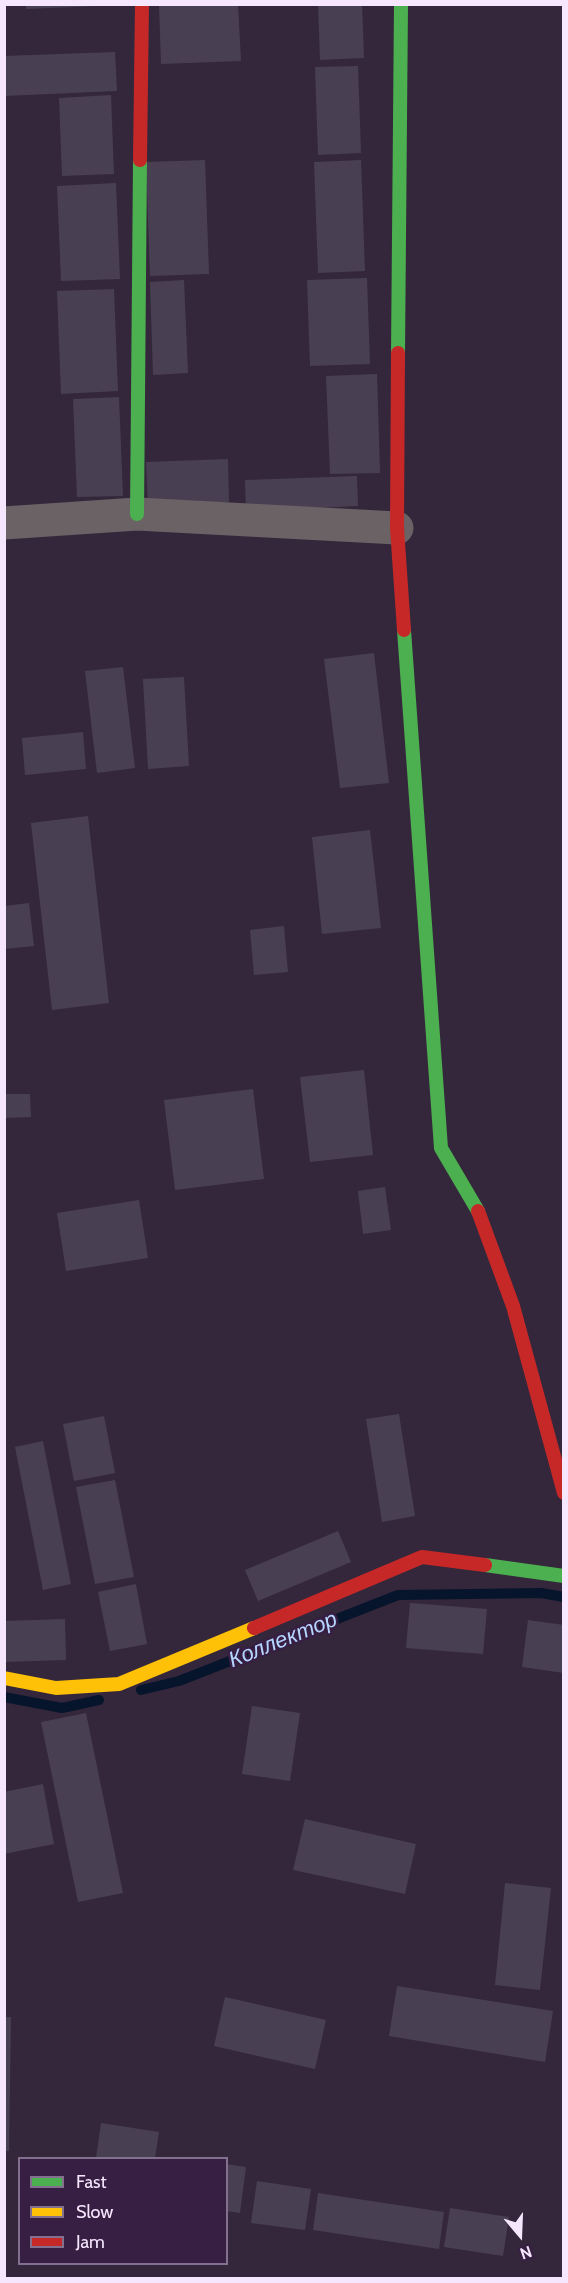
<!DOCTYPE html>
<meta charset="utf-8">
<style>
body{margin:0}
#map{position:relative;width:568px;height:2283px;overflow:hidden;background:#34273b;font-family:Cabin,sans-serif}
canvas{display:block}
.frame{position:absolute;inset:0;border:6px solid #f6e7fe;pointer-events:none}
.legend{position:absolute;left:18px;top:2157px;width:210px;height:108px;box-sizing:border-box;background:#371f43;border:2px solid #836f8e;margin:0;padding:8px 10px;list-style:none;font-size:18px;color:#f6e7fe}
.legend li{display:flex;align-items:center;gap:12px;height:30px}
.legend b{width:30px;border:2px solid #836f8e}
.north{position:absolute;left:490px;top:2205px;width:60px;height:60px;-webkit-text-stroke:4px #371f43;paint-order:stroke;rotate:161deg;font-size:16px;font-weight:700;line-height:24px;text-align:center;color:#f6e7fe}
.north::after{content:'';display:block;margin:auto;width:21px;height:27px;background:#f6e7fe;clip-path:polygon(50% 0,100% 100%,50% 72%,0 100%)}
</style>
<div id="map">
<canvas width="568" height="2283"></canvas>
<div class="frame"></div>
<ul class="legend">
<li><b style="height:8px;background:#4caf50"></b>Fast</li>
<li><b style="height:8px;background:#ffc107"></b>Slow</li>
<li><b style="height:8px;background:#c62828"></b>Jam</li>
</ul>
<div class="north">N</div>
</div>
<script>
const g = document.querySelector('canvas').getContext('2d');
g.lineJoin = 'round';
function stroke(path, color, width, dash) { g.strokeStyle = color; g.lineWidth = width; g.lineCap = dash ? 'butt' : 'round'; g.setLineDash(dash || []); g.stroke(path); }
function fillPath(path, color) { g.fillStyle = color; g.fill(path, 'evenodd'); }
function write(font, color, halo, rows, align = 'center') {
  g.font = font + ' Cabin,sans-serif'; g.lineWidth = 5; g.setLineDash([]); g.textBaseline = 'middle'; g.strokeStyle = halo; g.fillStyle = color; for (const [text, x, y, turn = 0] of rows) {
    g.save(); g.translate(x, y); g.rotate((+turn || 0) * Math.PI / 180); g.textAlign = isNaN(turn) ? turn : align; if (halo) g.strokeText(text, 0, 0); g.fillText(text, 0, 0); g.restore();
  }
}
stroke(new Path2D(`
 M141 1690 179 1681 398 1595 541 1593 564 1597
 M4 1697 62 1708 99 1700`), '#06152c', 10);
fillPath(new Path2D(`
 M26 4H98V6L26 9Z
 M159 4H238L241 61 161 64Z
 M318 4H362L364 58 320 60Z
 M115 52 117 91 4 96V56Z
 M358 66 361 153 318 155 315 67Z
 M111 95 114 174 62 176 59 98Z
 M205 160 209 274 150 276 146 162Z
 M361 160 365 271 318 273 314 162Z
 M116 183 120 279 61 281 57 186Z
 M367 278 370 364 310 366 307 280Z
 M184 280 188 373 153 375 150 282Z
 M114 289 118 391 61 394 57 291Z
 M377 374 380 473 330 474 326 376Z
 M119 397 123 496 77 497 73 399Z
 M228 459 229 502 148 505 146 462Z
 M357 476 358 506 246 511 245 480Z
 M374 653 389 783 340 788 324 659Z
 M123 667 135 768 97 773 85 671Z
 M184 677 189 766 148 769 143 679Z
 M83 732 86 769 25 775 22 738Z
 M88 816 109 1003 52 1010 31 823Z
 M370 830 381 928 322 934 312 837Z
 M29 903 34 946 4 949V906Z
 M284 926 288 972 254 975 250 930Z
 M364 1070 373 1155 310 1162 300 1077Z
 M253 1089 264 1179 175 1190 164 1100Z
 M4 1094H30L31 1117 4 1118Z
 M385 1187 391 1230 363 1234 358 1191Z
 M139 1200 148 1258 66 1271 57 1213Z
 M399 1414 415 1516 382 1522 366 1419Z
 M104 1416 115 1473 74 1481 63 1424Z
 M43 1441 71 1584 43 1590 15 1447Z
 M115 1480 134 1577 95 1584 76 1487Z
 M338 1531 351 1562 258 1601 245 1570Z
 M136 1584 147 1644 110 1651 98 1592Z
 M410 1603 487 1609 483 1654 406 1648Z
 M65 1619 66 1660 4 1662V1621Z
 M528 1620 564 1625V1673L522 1667Z
 M252 1706 300 1713 290 1781 242 1774Z
 M86 1713 123 1893 78 1902 41 1722Z
 M43 1784 54 1844 4 1854V1792Z
 M305 1819 416 1844 405 1894 293 1870Z
 M505 1883 551 1888 540 1990 495 1985Z
 M397 1986 553 2011 545 2062 389 2036Z
 M225 1997 326 2020 315 2069 214 2046Z
 M4 2017H11L9 2151H4Z
 M101 2123 159 2132 155 2158H96Z
 M226 2164 246 2167 240 2213 226 2211Z
 M257 2181 311 2189 305 2230 251 2223Z
 M318 2193 444 2212 439 2249 313 2230Z
 M450 2208 509 2217 503 2256 444 2247Z`), '#484052');
stroke(new Path2D(`
 M4 523 137 514 397 528`), '#6a6265', 33);
stroke(new Path2D(`
 M398 353 401 4
 M137 514 140 160
 M404 630 441 1148 478 1211
 M485 1565 564 1576`), '#4caf50', 14);
stroke(new Path2D(`
 M4 1678 56 1688 119 1684 254 1628`), '#ffc107', 14);
stroke(new Path2D(`
 M140 160 142 4
 M398 353 397 528 404 630
 M478 1211 513 1306 564 1493
 M254 1628 422 1557 485 1565`), '#c62828', 14);
write('italic 22px', '#b6d6ff', '#371f43', [
 ["Коллектор",283,1640,-22]
]);
</script>
